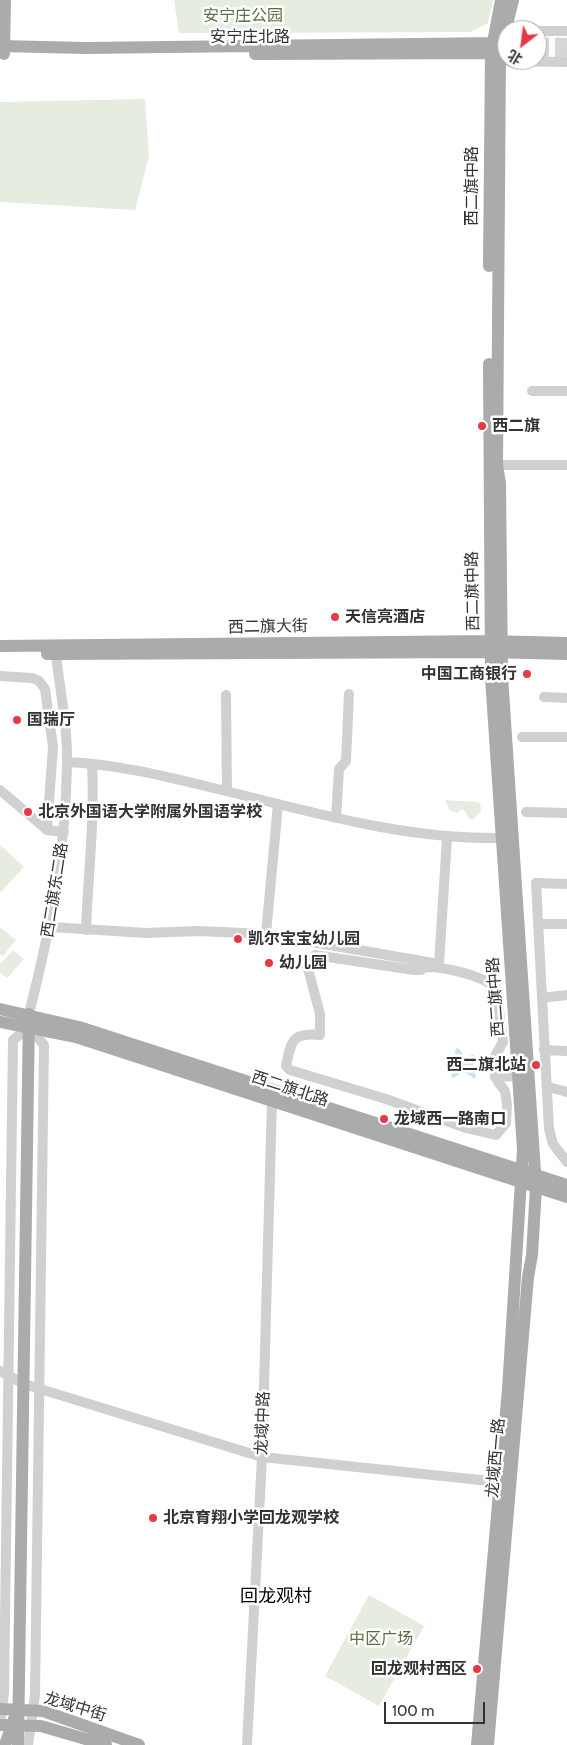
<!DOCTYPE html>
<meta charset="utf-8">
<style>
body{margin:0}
#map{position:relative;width:567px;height:1745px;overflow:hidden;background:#fff;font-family:Cabin,"Noto Sans SC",sans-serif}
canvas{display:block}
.north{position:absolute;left:497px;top:20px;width:50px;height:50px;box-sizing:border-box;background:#fff;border:1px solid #adadad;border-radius:50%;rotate:210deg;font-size:14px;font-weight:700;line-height:20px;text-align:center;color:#333}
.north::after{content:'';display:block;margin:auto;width:18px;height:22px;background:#e63946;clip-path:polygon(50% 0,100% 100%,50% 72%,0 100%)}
.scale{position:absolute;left:384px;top:1702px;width:101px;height:22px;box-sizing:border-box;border:2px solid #333;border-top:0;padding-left:6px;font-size:15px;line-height:18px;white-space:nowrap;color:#333;-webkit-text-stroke:4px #fff;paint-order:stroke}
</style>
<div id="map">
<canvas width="567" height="1745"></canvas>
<div class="north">北</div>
<div class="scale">100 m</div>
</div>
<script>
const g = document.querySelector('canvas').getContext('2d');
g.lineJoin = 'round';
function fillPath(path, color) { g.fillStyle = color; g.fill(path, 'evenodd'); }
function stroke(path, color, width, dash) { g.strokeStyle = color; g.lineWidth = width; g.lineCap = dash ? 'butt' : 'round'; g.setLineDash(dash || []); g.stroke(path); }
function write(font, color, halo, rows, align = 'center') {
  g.font = font + ' Cabin,"Noto Sans SC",sans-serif'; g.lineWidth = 5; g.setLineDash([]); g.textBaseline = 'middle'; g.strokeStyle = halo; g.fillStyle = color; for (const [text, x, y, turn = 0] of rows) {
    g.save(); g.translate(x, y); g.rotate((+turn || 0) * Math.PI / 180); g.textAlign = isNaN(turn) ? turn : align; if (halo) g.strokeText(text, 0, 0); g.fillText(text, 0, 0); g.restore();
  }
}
fillPath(new Path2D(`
 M174 0H493L488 23 471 32 179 33Z
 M145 99 149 156 135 210 0 202V102Z
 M445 800 476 802 480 803 481 811 473 820 469 819 466 812 461 809 458 813 450 811Z
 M0 845 24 867 0 893Z
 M0 927 16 940 3 956 0 954Z
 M13 950 24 959 7 978 0 972V964Z
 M369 1595 424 1626 379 1706 325 1676Z`), '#e6ecdf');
fillPath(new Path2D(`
 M456 1048 460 1049 464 1057 473 1055 477 1058 472 1067 476 1076 475 1079 466 1073H461L454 1078 451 1076 456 1065 455 1053Z`), '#cfe2ee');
stroke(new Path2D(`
 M537 43 567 44
 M537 53 567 54`), '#d6d6d6', 12, [12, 6]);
stroke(new Path2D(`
 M537 31H567
 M500 61 567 62
 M532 391H567
 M492 465H567
 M0 676 32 678 39 681 45 689 53 747 47 830
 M226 695 227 791
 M544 697 567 698
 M522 737H567
 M67 762C113 764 161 775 205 786 303 809 400 840 502 838
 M0 790 47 830 64 832
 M526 812 567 813
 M336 818 339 769 346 761 349 694
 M567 884 536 883 549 1129 553 1144 567 1162
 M538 924H567
 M51 927 146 933 198 931 266 934 439 964 447 838
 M86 930C88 875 95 820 92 764
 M266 934 278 804
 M315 955 414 970H421L425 967C445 967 482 975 496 988L503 1042 495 1056 494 1070 498 1082 505 1091 507 1105 506 1123 496 1135 466 1128 386 1099 290 1070 286 1066C291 1041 292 1032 320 1035V1014L307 965Z
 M542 998 567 995
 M29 1014C50 930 66 851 67 764 68 727 59 685 55 647
 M544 1050 567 1051
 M495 1077 519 1076
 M548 1087 567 1092
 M0 1371 24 1384 262 1457 499 1482
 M0 1723 4 1693 13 1040 29 1027 44 1045 35 1695 28 1745
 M247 1745 262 1457 272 1100`), '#d0d0d0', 10);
stroke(new Path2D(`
 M0 46 85 48 499 43
 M4 54 5 0
 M255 54 498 53
 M489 266 491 53 501 0
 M0 646 490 641 567 643
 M47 654 490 652 567 654
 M0 1009 79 1027 567 1185
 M0 1022 76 1037 567 1197
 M0 1709 43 1711 139 1745
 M0 1725 41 1726 106 1745
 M5 1745 14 1719
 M18 1745 29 1014
 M477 1745 508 1389 523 1149 491 678 489 364
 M488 1745 528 1277 532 1255 536 1187 502 676 500 483 497 465 500 53 513 0`), '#ababab', 12);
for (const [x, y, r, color] of [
 [482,426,5,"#e63946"],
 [335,617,5,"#e63946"],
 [527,674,5,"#e63946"],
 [17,720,5,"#e63946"],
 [28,812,5,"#e63946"],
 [238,939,5,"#e63946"],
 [269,963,5,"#e63946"],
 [536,1065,5,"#e63946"],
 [384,1119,5,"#e63946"],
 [153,1518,5,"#e63946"],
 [477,1669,5,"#e63946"]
]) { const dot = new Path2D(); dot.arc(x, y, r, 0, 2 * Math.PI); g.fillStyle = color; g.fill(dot); stroke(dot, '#fff', 2); }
write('16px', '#56703f', '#fff', [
 ["安宁庄公园",243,16],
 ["中区广场",381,1639]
]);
write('16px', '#333', '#fff', [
 ["安宁庄北路",250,37],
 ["西二旗中路",472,186,-90],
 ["西二旗中路",473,591,-91],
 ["西二旗大街",268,627,-1],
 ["西二旗东二路",55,890,-81],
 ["西二旗中路",496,997,-94],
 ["西二旗北路",290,1089,18],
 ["龙域中路",263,1423,-88],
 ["龙域西一路",496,1458,-85],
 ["龙域中街",75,1707,17]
]);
write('bold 16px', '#333', '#fff', [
 ["西二旗",492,426],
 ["天信亮酒店",345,617],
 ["中国工商银行",517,674,"right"],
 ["国瑞厅",27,720],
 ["北京外国语大学附属外国语学校",38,812],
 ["凯尔宝宝幼儿园",248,939],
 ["幼儿园",279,963],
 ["西二旗北站",526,1065,"right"],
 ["龙域西一路南口",394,1119],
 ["北京育翔小学回龙观学校",163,1518],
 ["回龙观村西区",467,1669,"right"]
], 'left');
write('18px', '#000', '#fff', [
 ["回龙观村",276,1597]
]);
</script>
